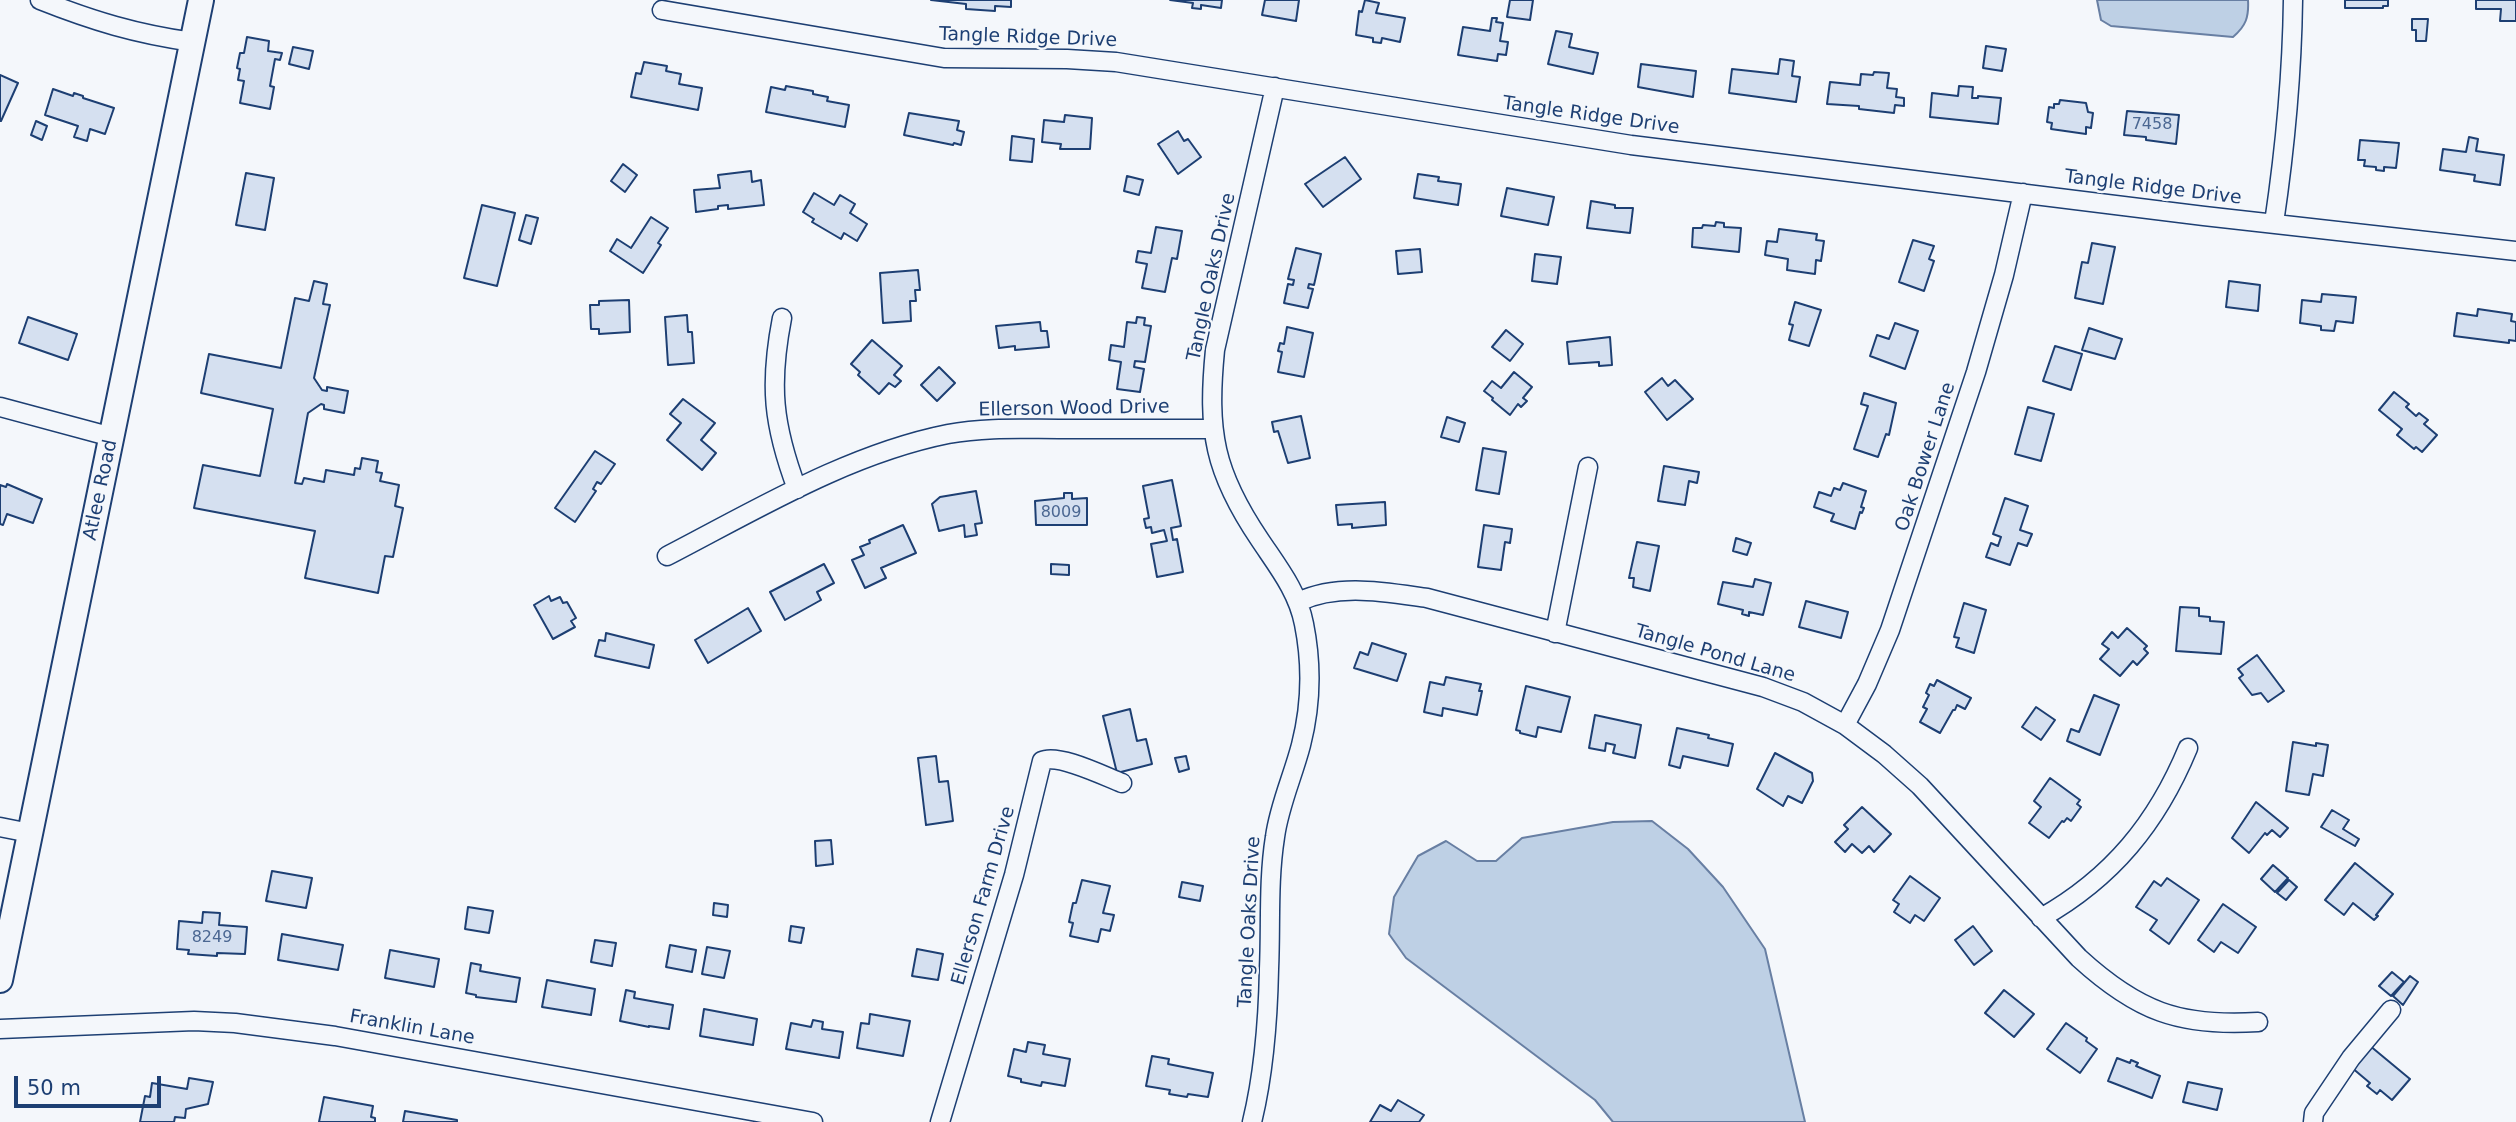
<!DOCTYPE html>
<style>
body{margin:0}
#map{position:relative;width:2516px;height:1122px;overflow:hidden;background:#f4f7fb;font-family:"DejaVu Sans",sans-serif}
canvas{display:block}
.scale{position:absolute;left:14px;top:1076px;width:147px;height:32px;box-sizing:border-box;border:4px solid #1d3f73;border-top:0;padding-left:9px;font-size:21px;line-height:24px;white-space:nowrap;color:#1d3f73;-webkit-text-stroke:5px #f4f7fb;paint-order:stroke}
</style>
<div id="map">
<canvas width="2516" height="1122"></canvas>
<div class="scale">50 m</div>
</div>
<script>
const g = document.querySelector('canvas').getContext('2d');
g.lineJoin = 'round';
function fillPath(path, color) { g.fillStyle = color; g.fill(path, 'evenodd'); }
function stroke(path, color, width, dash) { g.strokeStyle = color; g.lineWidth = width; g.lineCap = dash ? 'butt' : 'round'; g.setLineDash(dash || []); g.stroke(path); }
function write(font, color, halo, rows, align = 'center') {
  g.font = font + ' "DejaVu Sans",sans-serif'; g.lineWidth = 5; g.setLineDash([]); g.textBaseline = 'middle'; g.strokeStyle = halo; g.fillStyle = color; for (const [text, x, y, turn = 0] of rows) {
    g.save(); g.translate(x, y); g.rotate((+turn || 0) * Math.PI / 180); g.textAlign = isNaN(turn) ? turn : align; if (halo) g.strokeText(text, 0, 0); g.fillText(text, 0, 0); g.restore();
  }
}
const water = new Path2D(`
 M2097 0H2248C2249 17 2246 26 2233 37L2111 26 2101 20Z
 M1652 821 1688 849 1723 887 1765 949 1805 1122H1613L1595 1100 1406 958 1389 934 1394 897 1418 856 1446 841 1477 861H1496L1522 838 1613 822Z`);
fillPath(water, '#bed0e5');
stroke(water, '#687fa3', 2);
const building = new Path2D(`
 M931 0H1011V7L995 6V11L966 9V4Z
 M1170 0H1222L1221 8 1201 5V9L1192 8 1193 3Z
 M1265 0H1299L1296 21 1262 15Z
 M1365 0 1379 3 1376 13 1405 18 1400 42 1382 38 1381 43 1373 42V38L1356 35 1359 11 1362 12Z
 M1510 0H1533L1530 20 1507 17Z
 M2345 0H2388V6H2383V8H2345Z
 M2476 0H2516V21H2500L2501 9H2476Z
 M1492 18H1497L1496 22 1503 23 1500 41 1508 42 1506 55 1498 54 1497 61 1458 55 1463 27 1490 31Z
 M2412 19H2428L2426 41H2416V30H2412Z
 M1556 31 1572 34 1569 47 1598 53 1593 74 1548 64Z
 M247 37 269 41 268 51 282 53 280 60 275 59 270 86 274 87 270 109 240 103 244 81 238 80 240 69 237 68 240 53H244Z
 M1986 46 2006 49 2002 71 1983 68Z
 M293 47 313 51 309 69 289 64Z
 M1780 59 1794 61 1792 76 1800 77 1796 102 1729 93 1732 69 1778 74Z
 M644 62 667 66 666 71 681 74 679 84 702 88 698 110 631 97 636 73 641 74Z
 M1641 64 1696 71 1693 97 1638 87Z
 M1874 72 1889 73 1887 88 1897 89 1896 97 1904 98V106L1895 105 1894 113 1859 109V106L1827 104 1830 82 1860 85 1861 74 1873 75Z
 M0 75 18 83 1 121H0Z
 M786 86 813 91V94L828 97 827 101 849 105 845 127 766 112 771 87 785 90Z
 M1959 86 1973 87 1972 98H1978V96L2001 98 1998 124 1930 117 1932 93 1958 96Z
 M53 89 73 96 74 93 83 96V98L114 108 105 134 90 129 87 141 74 137 78 126 45 115Z
 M2060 100 2086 103 2088 112 2093 113 2091 128 2086 127V134L2051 129 2052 123 2047 122 2049 107 2054 108V104H2059Z
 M2127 111 2179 115 2176 144 2146 140V137L2124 135Z
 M909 113 959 121 957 130 964 132 961 145 954 143 953 145 904 135Z
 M1065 115 1092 118 1090 149H1060L1061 144 1042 142 1044 120 1064 122Z
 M36 121 47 126 42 140 31 135Z
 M1178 131 1184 141 1188 139 1201 157 1178 174 1158 144Z
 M1012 136 1034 139 1032 162 1010 160Z
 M2469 137 2478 139 2476 151 2504 155 2500 185 2474 181 2475 175 2440 170 2443 149 2466 152Z
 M2360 140 2399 143 2396 168 2384 167V171L2376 170V167L2364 166 2365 160H2358Z
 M1345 157 1361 179 1323 207 1305 184Z
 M623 164 637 175 625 192 611 181Z
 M751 171 752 182 761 180 764 205 728 209V205L718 206V209L696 212 694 190 720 188 718 175Z
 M246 173 274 178 265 230 236 225Z
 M1418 174 1439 177 1438 181 1461 184 1458 205 1414 198Z
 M1127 176 1143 180 1139 195 1124 191Z
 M1507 188 1554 197 1548 225 1501 216Z
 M814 193 834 205 840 195 855 204 850 213 867 224 857 241 844 233 841 239 812 222 814 219 803 212Z
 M1591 201 1615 205V208H1633L1630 233 1587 228Z
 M482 205 515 213 497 286 464 278Z
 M526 215 538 218 531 244 519 240Z
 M651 217 668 228 658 243 661 245 643 273 610 251 617 239 631 248Z
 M1716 222 1724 223V227L1741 228 1739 252 1692 247 1693 228H1702L1703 225 1715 226Z
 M1156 227 1182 231 1177 259 1172 258 1165 292 1142 288 1147 264 1136 262 1138 251 1151 253Z
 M1779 229 1817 234 1816 240 1824 241 1821 261 1816 260 1815 274 1787 270 1788 259 1765 255 1767 241 1777 242Z
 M1913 240 1934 246 1929 259 1934 261 1924 291 1899 282Z
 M2092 243 2115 247 2103 304 2075 298 2082 262 2088 263Z
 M1296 248 1321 254 1314 285 1309 284 1308 288 1313 289 1308 308 1284 303 1288 284 1293 285 1294 280 1288 279Z
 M1420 249 1422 272 1398 274 1396 251Z
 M1535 254 1561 257 1557 284 1532 281Z
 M918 270 920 290H915L916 301H910L911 321 883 323 880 273Z
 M314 281 327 284 323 304 330 305 314 378 322 390 327 391V387L348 391 344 413 324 409V405L321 404 308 413 295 483 302 484 304 478 324 482 326 470 354 475 355 468 360 469 362 458 378 461 376 472 382 473 380 481 399 485 395 506 403 508 393 557 385 556 378 593 305 578 315 531 194 508 203 465 260 476 273 409 201 393 209 354 281 368 295 298 309 301Z
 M2229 281 2260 285 2258 311 2226 307Z
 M2322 294 2356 297 2353 323 2336 321 2334 331 2321 330V326L2300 323 2302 300 2321 302Z
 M629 300 630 332 599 334V329H591L590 305H599V301Z
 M1795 302 1821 310 1809 346 1789 340 1793 325 1789 324Z
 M2478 309 2512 314 2511 321 2516 322V341L2509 340V343L2454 336 2457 313 2477 316Z
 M687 315 688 332H692L694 363 668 365 665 317Z
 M28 317 77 334 68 360 19 343Z
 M1137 317 1145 318 1144 325 1151 326 1145 362 1135 361 1134 367 1144 369 1140 392 1117 389 1121 362 1109 360 1111 345 1124 347 1127 322 1136 323Z
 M1040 322 1041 331H1047L1049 347 1015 350V346L999 348 996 326Z
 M1895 323 1918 331 1905 369 1870 356 1877 335 1889 339Z
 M1287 327 1313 333 1304 377 1278 372 1282 352 1278 351 1280 343 1284 344Z
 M2089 328 2122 339 2115 359 2082 350Z
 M1506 330 1523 344 1510 361 1492 347Z
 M1610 337 1612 365 1599 366V362L1569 364 1567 342Z
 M872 340 902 366 894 375 901 381 895 387 889 383 879 394 858 375 860 372 851 364Z
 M2055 346 2082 354 2071 390 2043 381Z
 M939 367 955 383 937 401 921 385Z
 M1514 372 1532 387 1523 398 1527 401 1521 407 1518 404 1510 415 1492 400 1493 398 1484 391 1492 381 1501 388Z
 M1662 378 1668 386 1675 380 1693 399 1667 420 1645 392Z
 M2394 392 2409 404 2406 407 2416 416 2419 413 2428 420 2424 424 2437 435 2422 452 2416 447 2414 449 2397 435 2402 429 2379 410Z
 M1864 393 1896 403 1889 435 1886 434 1878 457 1854 449 1868 406 1861 404Z
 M683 399 715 423 701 440 716 453 702 470 667 440 681 423 670 414Z
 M2028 407 2054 414 2041 461 2015 454Z
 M1301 416 1310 458 1288 463 1278 431 1274 432 1272 422Z
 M1447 417 1465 423 1459 442 1441 437Z
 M1483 448 1506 452 1499 494 1476 490Z
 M595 451 615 464 601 484 597 482 593 489 596 491 575 522 555 508Z
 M1664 466 1699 472 1697 483 1689 481 1685 505 1658 501Z
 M1172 480 1181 526 1171 528 1173 540 1177 539 1183 572 1157 577 1151 544 1167 541 1164 530 1152 533 1151 527 1146 528 1144 519 1149 518 1143 486Z
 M1843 483 1866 491 1861 507 1864 508 1862 513 1860 512 1855 529 1831 521 1834 514 1814 507 1819 492 1831 496 1834 488 1840 490Z
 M7 484 42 499 33 523 7 514 3 525 0 524V485L6 487Z
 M976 491 982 523 975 524 977 535 965 537 964 525 939 531 932 504 940 497Z
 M1064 493H1072V499L1087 498V525H1036L1035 501 1064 498Z
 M2005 498 2028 506 2020 530 2032 534 2027 546 2018 543 2010 565 1986 557 1991 543 1998 546 2001 537 1993 534Z
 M1385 502 1386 525 1352 528V524L1338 525 1336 505Z
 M903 525 916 553 881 568 886 578 865 588 852 560 864 555 860 547 870 543 869 540Z
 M1484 525 1512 529 1510 543 1505 542 1501 570 1478 567Z
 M1736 538 1751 543 1747 555 1733 551Z
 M1637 542 1659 546 1650 591 1633 587 1634 578H1629Z
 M824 564 834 583 817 592 821 600 785 620 770 592Z
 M1051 564 1069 565V575L1051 574Z
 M1755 579 1771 583 1763 615 1749 612V616L1742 614 1743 610 1718 604 1723 582 1753 587Z
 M549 596 551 601 560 597 563 603 567 602 576 618 571 621 575 627 553 639 534 605Z
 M1806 601 1848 612 1841 638 1799 627Z
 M1964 603 1986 610 1974 653 1956 647 1959 638 1954 637Z
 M2180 607 2199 608V616L2210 617V621L2224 622 2221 654 2176 651Z
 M748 608 761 631 708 663 695 640Z
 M2127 628 2147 646 2144 649 2148 653 2137 665 2133 661 2120 676 2100 659 2109 649 2102 644 2112 632 2118 638Z
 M606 633 654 645 649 668 595 656 599 640 605 641Z
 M1372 643 1406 654 1397 681 1354 668 1360 652 1368 655Z
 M2257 655 2284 691 2268 702 2261 693 2252 695 2239 678 2243 675 2238 669Z
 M1446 677 1481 684 1479 691H1482L1477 715 1443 708 1442 716 1424 712 1430 682 1444 685Z
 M1937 680 1971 698 1965 709 1957 705 1955 710H1953L1940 733 1920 722 1927 709 1923 707 1929 695 1926 693 1930 684 1934 686Z
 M1526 686 1570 697 1561 732 1538 727 1536 737 1520 733V731L1516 730Z
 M2094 695 2119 705 2100 755 2067 741 2071 729 2079 732Z
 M2036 707 2055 720 2041 740 2022 727Z
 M1130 709 1137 741 1146 739 1152 764 1117 773 1103 716Z
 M1595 715 1641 725 1635 758 1613 753 1615 745 1606 743 1605 751 1589 748Z
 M1677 728 1709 735 1708 738 1733 744 1728 766 1683 756 1680 768 1669 765Z
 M2293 742 2316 746V743L2328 745 2323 776 2313 774 2309 795 2286 791Z
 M1775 753 1812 773 1813 781 1802 803 1788 796 1783 806 1757 789Z
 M936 756 939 782 948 781 953 821 926 825 918 758Z
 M1186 756 1189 769 1179 772 1175 758Z
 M2050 778 2080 800 2077 804 2081 807 2071 821 2067 818 2064 822 2062 821 2049 838 2029 823 2041 807 2034 801Z
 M2256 802 2288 828 2280 837 2272 830 2267 835 2265 833 2249 853 2232 838Z
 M1862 807 1891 834 1874 852 1869 846 1862 853 1852 844 1845 852 1835 842 1848 829 1844 825Z
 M2332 810 2349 820 2343 829 2359 839 2355 846 2321 827Z
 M831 840 833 864 816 866 815 841Z
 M2355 863 2393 894 2376 915 2378 916 2374 920 2353 903 2344 915 2325 900Z
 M2273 865 2288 878 2275 892 2261 879Z
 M272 871 312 878 306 908 266 901Z
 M1910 876 1940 898 1924 921 1915 915 1910 923 1894 912 1899 904 1893 900Z
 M2167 878 2199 900 2169 944 2150 930 2157 920 2136 907 2154 881 2161 886Z
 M1082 880 1110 886 1103 913 1114 915 1110 931 1101 929 1098 942 1070 936 1073 923 1069 922 1073 903H1076Z
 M2289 880 2297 887 2286 900 2277 893Z
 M1182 882 1203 886 1200 901 1179 897Z
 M714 903 728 905 727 917 713 915Z
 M2223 904 2256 927 2238 953 2221 942 2214 952 2198 940Z
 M468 907 493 911 489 933 465 929Z
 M203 912 220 913 219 925 247 927 245 954 217 953V956L188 954 189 950 177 949 179 921 202 923Z
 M791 926 804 928 801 943 789 941Z
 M1973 926 1992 951 1974 965 1955 940Z
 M282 934 343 945 338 970 278 960Z
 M595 940 616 943 612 966 591 962Z
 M670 945 696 950 692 972 666 967Z
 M707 947 730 951 724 978 702 974Z
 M917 949 943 954 938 980 912 976Z
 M390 950 439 959 434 987 385 978Z
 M471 963 481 965 480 971 520 978 516 1002 476 997V995L466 993Z
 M2392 972 2404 982 2391 996 2379 986Z
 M2410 976 2418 982 2403 1005 2393 996Z
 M547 980 595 989 591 1015 542 1007Z
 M626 990 635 992 634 998 673 1005 669 1029 649 1026V1027L620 1021Z
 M2004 990 2034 1014 2014 1037 1985 1013Z
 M704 1009 757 1019 753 1045 700 1036Z
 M870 1014 910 1021 903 1056 857 1048 861 1023 869 1024Z
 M813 1020 823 1022 822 1029 843 1032 839 1058 786 1049 791 1023 811 1027Z
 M2066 1023 2087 1038 2086 1041 2097 1049 2080 1073 2047 1049Z
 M1028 1042 1045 1045 1043 1054 1070 1059 1065 1086 1042 1082 1041 1086 1021 1082V1079L1008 1076 1014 1049 1026 1052Z
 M2369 1045 2410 1079 2392 1100 2380 1090 2377 1094 2367 1086 2370 1083 2351 1067Z
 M1152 1056 1169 1059 1168 1064 1213 1073 1208 1097 1188 1094 1187 1097 1169 1094 1170 1090 1146 1086Z
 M2117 1058 2130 1063 2131 1060 2138 1063 2136 1066 2160 1076 2152 1098 2108 1081Z
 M189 1078 213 1082 208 1104 186 1109 185 1118 175 1117 174 1122H140L145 1096 150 1097 152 1083 187 1089Z
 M2188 1082 2222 1089 2217 1110 2183 1102Z
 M324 1097 373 1106 371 1117 375 1118V1122H319Z
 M1398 1100 1424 1115 1419 1122H1370L1380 1105 1391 1111Z
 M405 1111 457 1120V1122H403Z`);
fillPath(building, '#d5e0f0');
stroke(building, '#1d3f73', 2);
const street = new Path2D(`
 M40 0C93 21 136 34 193 42
 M662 10 944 58 1067 59 1116 62 1631 145 2204 216 2516 251
 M2274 223C2285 149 2292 75 2293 0
 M782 318C769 385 773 425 797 489
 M0 407 112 437
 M667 556C756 510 848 454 948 434 985 427 1022 429 1059 429 1111 429 1162 429 1213 429
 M1298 602C1338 583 1384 592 1427 598L1763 687 1803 702 1845 725 1884 754 1920 786 2079 958C2137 1011 2179 1027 2258 1022
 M1555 633 1588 467
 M1845 725 1867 684 1890 630 1976 372 2004 275 2023 193
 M0 827 30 833
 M2041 918C2112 878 2157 823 2188 748
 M0 1029 194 1021 235 1023 335 1036 813 1122
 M940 1122 1014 875 1042 761C1058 753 1104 776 1122 783
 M1252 1122C1264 1073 1268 1019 1269 969 1271 925 1268 881 1275 837 1279 806 1293 776 1301 745 1311 706 1312 664 1304 624 1298 592 1278 567 1260 540 1214 472 1207 432 1215 350L1275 87
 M2313 1122 2314 1113 2351 1058 2391 1010`);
const secondary = new Path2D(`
 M0 980 201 0`);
stroke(street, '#1d3f73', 21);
stroke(secondary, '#1d3f73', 28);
stroke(street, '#f4f7fb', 18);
stroke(secondary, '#f4f7fb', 24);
write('16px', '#4b6792', null, [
 ["7458",2152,125],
 ["8009",1061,513],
 ["8249",212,938]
]);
write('19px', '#1d3f73', '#f4f7fb', [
 ["Tangle Ridge Drive",1028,38,2],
 ["Tangle Ridge Drive",1591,116,8],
 ["Tangle Ridge Drive",2153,188,7],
 ["Tangle Oaks Drive",1212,277,-78],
 ["Ellerson Wood Drive",1074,409,-1],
 ["Oak Bower Lane",1926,457,-72],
 ["Atlee Road",101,490,-78],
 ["Tangle Pond Lane",1715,654,16],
 ["Ellerson Farm Drive",984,896,-74],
 ["Tangle Oaks Drive",1250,922,-87],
 ["Franklin Lane",412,1028,10]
]);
</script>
